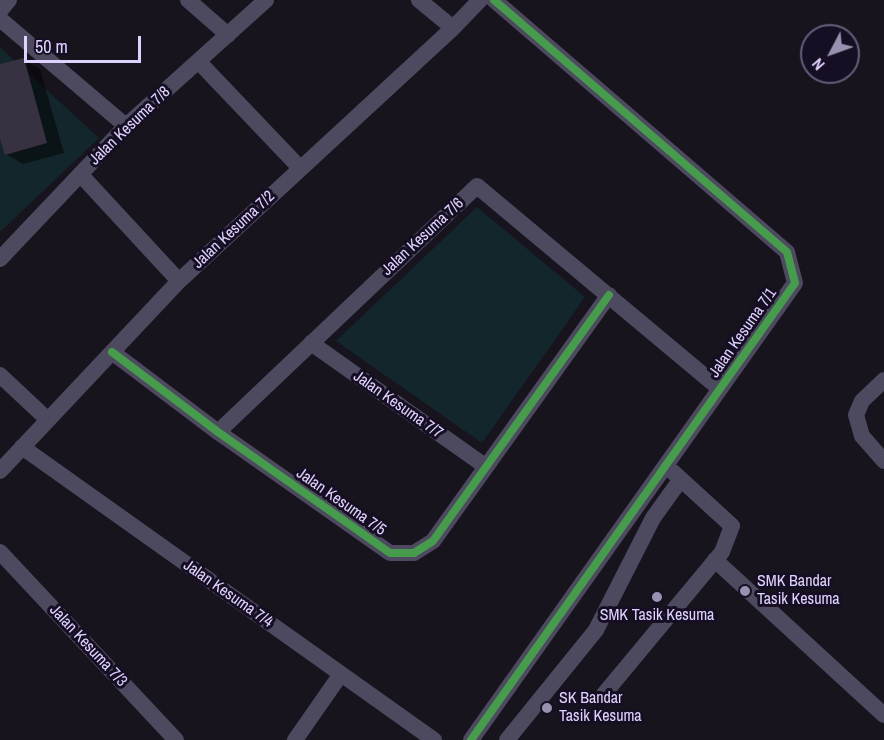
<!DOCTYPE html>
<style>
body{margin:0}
#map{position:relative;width:884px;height:740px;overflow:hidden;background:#17141e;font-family:"Archivo Narrow",sans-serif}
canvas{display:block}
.north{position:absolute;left:800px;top:24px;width:60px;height:60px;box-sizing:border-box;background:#160f23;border:2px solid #675d7b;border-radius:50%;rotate:229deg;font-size:16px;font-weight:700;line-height:24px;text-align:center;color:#e0d2fe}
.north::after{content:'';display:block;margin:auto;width:21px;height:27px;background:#9a90b0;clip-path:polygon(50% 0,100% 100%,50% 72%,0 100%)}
.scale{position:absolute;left:24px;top:36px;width:117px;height:27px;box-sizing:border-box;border:3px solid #e0d2fe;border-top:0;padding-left:8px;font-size:18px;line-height:21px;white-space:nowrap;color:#e0d2fe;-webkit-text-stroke:4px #160f23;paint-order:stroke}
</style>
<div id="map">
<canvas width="884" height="740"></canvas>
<div class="north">N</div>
<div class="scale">50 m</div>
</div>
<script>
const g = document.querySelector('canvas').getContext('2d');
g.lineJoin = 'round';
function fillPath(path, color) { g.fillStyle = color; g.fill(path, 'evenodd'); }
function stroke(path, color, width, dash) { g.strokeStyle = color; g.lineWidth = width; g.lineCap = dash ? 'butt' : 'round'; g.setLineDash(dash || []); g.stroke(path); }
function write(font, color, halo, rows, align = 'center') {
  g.font = font + ' "Archivo Narrow",sans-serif'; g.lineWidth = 6; g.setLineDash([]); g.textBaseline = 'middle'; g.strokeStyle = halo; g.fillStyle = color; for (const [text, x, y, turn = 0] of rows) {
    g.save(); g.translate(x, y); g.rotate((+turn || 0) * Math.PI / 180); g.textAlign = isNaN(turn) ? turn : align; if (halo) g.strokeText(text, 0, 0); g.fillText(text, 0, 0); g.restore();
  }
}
fillPath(new Path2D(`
 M0 47 99 138 0 232Z
 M477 207 585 297 482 443 336 341Z`), '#13262b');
fillPath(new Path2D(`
 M23 59 40 69 64 153 23 164 6 154 0 133V66Z`), '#0007');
fillPath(new Path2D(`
 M24 58 47 143 5 155 0 139V64Z`), '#373141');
stroke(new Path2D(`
 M188 0 228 35
 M419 0 453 28
 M0 11 9 0
 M0 19 126 126
 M199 62 300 168
 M80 174 179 281
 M0 259 126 126 266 0
 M311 343 485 466
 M112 352 218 432 390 553H414L433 541 609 295
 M0 375 48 420
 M884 380 862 401 856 415 862 436 884 461
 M218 432 477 186 720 389
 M22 447 434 740
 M0 471 179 281 453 28 480 0
 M0 552 176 740
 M715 560 884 715
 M604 694 722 552 732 526 673 472
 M295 740 341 674
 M471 740 795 283 787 252 494 0
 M507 740 596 630 653 518 681 479`), '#4d495f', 16);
stroke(new Path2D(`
 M112 352 218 432 390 553H414L433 541 609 295
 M471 740 795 283 787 252 494 0`), '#469c4c', 8);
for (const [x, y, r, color] of [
 [745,591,6,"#9a90b0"],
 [657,597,6,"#9a90b0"],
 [547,708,6,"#9a90b0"]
]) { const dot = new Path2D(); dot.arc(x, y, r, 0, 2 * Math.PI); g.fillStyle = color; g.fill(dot); stroke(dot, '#160f23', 2); }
write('16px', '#e0d2fe', '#160f23', [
 ["Jalan Kesuma 7/8",130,126,-44],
 ["Jalan Kesuma 7/2",234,230,-43],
 ["Jalan Kesuma 7/6",423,237,-43],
 ["Jalan Kesuma 7/1",743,333,-55],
 ["Jalan Kesuma 7/7",398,405,35],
 ["Jalan Kesuma 7/5",341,502,35],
 ["Jalan Kesuma 7/4",228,594,35],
 ["Jalan Kesuma 7/3",88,646,47]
]);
write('16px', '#e0d2fe', '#160f23', [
 ["SMK Bandar",757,582],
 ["Tasik Kesuma",757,600],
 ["SMK Tasik Kesuma",657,616,"center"],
 ["SK Bandar",559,699],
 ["Tasik Kesuma",559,717]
], 'left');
</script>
